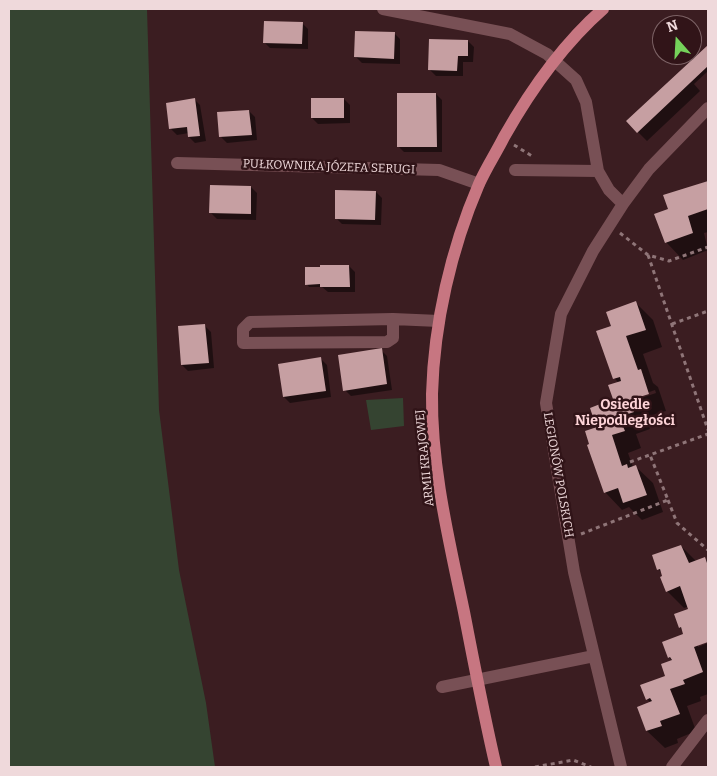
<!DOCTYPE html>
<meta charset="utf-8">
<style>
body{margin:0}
#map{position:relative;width:717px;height:776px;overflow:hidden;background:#3b1d21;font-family:Bitter,serif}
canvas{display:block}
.frame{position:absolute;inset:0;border:10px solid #efd9db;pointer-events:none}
.north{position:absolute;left:652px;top:15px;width:50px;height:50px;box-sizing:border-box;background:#311418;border:1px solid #7d6366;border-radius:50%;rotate:341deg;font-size:14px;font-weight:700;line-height:20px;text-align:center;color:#efd9db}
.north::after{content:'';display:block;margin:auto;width:18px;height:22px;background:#75d25a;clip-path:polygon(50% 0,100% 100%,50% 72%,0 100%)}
</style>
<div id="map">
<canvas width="717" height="776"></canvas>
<div class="frame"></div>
<div class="north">N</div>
</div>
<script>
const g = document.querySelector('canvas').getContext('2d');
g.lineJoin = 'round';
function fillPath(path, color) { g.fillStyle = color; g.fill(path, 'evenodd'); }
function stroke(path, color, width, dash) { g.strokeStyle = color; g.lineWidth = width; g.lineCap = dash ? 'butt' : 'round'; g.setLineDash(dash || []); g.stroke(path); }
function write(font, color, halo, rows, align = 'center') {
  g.font = font + ' Bitter,serif'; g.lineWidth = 5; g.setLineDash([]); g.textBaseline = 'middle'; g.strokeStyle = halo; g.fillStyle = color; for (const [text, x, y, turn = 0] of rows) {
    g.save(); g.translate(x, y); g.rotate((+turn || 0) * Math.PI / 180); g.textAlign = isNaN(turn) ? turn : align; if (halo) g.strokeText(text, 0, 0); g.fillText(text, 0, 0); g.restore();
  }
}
fillPath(new Path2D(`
 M9 9H147L159 410 179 570 206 703 215 767H9Z
 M403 398 404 426 371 430 366 400Z`), '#354431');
fillPath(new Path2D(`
 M302 23 308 29V49L270 48 264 42Z
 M394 33 400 39V64L362 63 356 57Z
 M468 41 474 47 473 62H463V76H436L430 70Z
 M708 46V71L694 84 700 91 647 141 638 132 683 70Z
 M436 94 442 100V152H404L398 146Z
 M194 99 200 105 206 141 195 143 189 137V133L177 135 171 129Z
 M344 99 350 105V123L318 124 312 118Z
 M249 111 255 117 257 140 227 143 221 137Z
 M708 181V232L704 233 708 250 683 260 666 242 669 209 665 196Z
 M251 187 257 193 256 220 217 219 211 213Z
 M376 192 382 198 381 225 342 224 336 218Z
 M349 266 355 272V292H328L322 287H309L307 284Z
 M636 303 653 320 662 347 643 354 653 383 658 387 666 411 646 417 650 429 636 434 641 448 628 453 633 467 635 466 653 483 663 512 642 520 629 507 622 510 605 492 601 427 596 422 614 400 619 383 615 379 598 332 612 327ZM655 390 656 393 638 399V396Z
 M205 326 211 332 214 368 188 371 182 365Z
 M381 350 387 356 392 390 351 396 345 390Z
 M321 359 327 365 331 397 290 403 284 397 279 365Z
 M681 546 696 561 704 558 708 562V640L698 644V647L708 643V694L700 697 701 701 687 706 696 731 677 739 678 743 665 748 647 731 639 708 651 703 647 699 667 676 672 661 669 657 685 635 680 627 690 609 689 606 684 608 667 591 662 573 658 569Z`), '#0007');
fillPath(new Path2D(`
 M264 21 303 22 302 44 263 43Z
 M355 31 395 32 394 59 354 57Z
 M429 39 468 40V56H458L457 71 428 70Z
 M708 45V66L637 133 626 121Z
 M397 93H436L437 147H397Z
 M195 98 200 136 188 137 187 127 169 129 166 103Z
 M311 98H344V118H311Z
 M249 110 252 135 219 137 217 112Z
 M708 181V209L688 216 693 233 665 243 654 214 668 209 663 195Z
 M210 185 251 186V214L209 213Z
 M335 190 376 191 375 220 335 219Z
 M320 265H349L350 287H320V284L305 285V267H320Z
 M636 301 646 330 626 336 638 370 641 369 649 394 630 400 634 412 619 417 625 431 612 435 622 466 627 464 628 468 636 465 647 495 623 503 618 488 604 493 587 445 589 444 585 431 600 426 598 422 595 423 590 408 613 399 608 385 621 381 620 377 613 379 596 331 611 326 606 312Z
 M205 324 209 363 181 365 178 326Z
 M382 348 387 384 343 391 338 355Z
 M321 357 326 391 283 397 278 364Z
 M681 545 689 563 705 557 708 566V642L694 647 703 672 683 680 685 684 670 689 680 714 660 721 662 726 646 731 637 707 652 701 650 698 646 700 640 685 665 676 661 664 672 660 670 657 668 658 662 642 683 634 681 627 679 628 674 614 688 609 680 586 666 592 660 577 662 576 660 569 657 570 652 555Z`), '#c69fa2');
stroke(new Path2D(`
 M514 145 532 156
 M620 233 648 255 669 261 708 247
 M648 255 708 430
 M672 324 708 311
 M630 462 708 434
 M668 500 677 523 708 550
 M581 534 668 500 650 455
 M535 767 573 760 591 767`), '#8f7578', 3, [4, 4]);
stroke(new Path2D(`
 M383 9 510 34 547 54 576 80 586 102 598 171 609 190 623 204
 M177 163 439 170 479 184
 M515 170 598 171
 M393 319V338L387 342 243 343V329L250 322 393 319 439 321
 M442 687 594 656
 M621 767 574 572 546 403 561 314 593 251 623 204 649 169 708 108
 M672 767 708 720`), '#785055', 12);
stroke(new Path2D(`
 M496 767C484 716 474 663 464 612 449 540 431 467 432 394 434 323 451 249 479 184 486 168 496 153 504 137 530 91 563 44 603 9`), '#c77681', 12);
write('12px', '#efd9db', '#311418', [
 ["PUŁKOWNIKA JÓZEFA SERUGI",329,167,2],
 ["ARMII KRAJOWEJ",425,458,-96],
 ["LEGIONÓW POLSKICH",558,475,80]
]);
write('bold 14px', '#fdd3d7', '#311418', [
 ["Osiedle",625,405],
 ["Niepodległości",625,421]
]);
</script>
